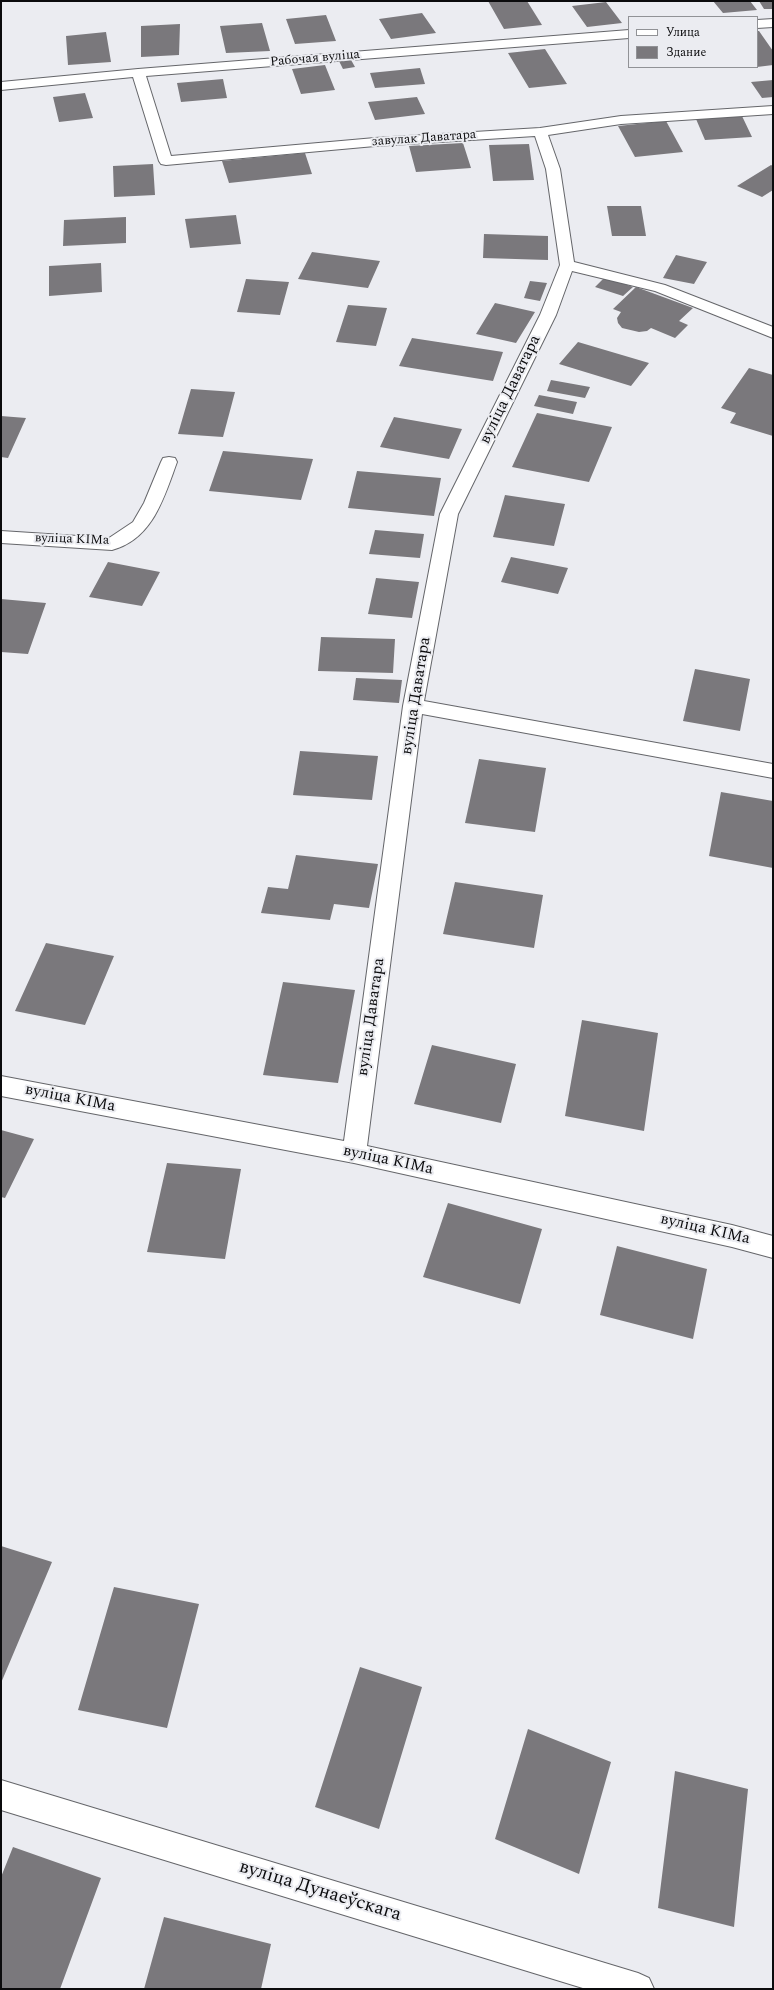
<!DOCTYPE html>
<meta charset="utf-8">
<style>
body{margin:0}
#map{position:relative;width:774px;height:1990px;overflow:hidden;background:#ebecf1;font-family:Spectral,serif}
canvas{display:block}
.frame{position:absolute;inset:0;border:2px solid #0b0b0d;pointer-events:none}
.legend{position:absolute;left:628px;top:16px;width:130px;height:52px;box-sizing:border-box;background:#ebecf1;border:1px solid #919296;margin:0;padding:5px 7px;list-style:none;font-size:12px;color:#0b0b0d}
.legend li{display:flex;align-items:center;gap:8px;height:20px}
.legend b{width:20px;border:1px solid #919296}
</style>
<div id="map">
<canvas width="774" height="1990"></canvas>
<div class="frame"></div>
<ul class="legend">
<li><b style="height:5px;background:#fff"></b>Улица</li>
<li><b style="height:11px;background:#7a787c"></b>Здание</li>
</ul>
</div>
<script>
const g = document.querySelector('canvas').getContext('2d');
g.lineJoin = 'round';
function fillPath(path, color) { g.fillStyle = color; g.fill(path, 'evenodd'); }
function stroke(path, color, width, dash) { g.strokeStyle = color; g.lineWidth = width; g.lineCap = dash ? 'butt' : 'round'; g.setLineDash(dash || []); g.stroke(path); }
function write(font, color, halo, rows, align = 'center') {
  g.font = font + ' Spectral,serif'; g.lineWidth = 4; g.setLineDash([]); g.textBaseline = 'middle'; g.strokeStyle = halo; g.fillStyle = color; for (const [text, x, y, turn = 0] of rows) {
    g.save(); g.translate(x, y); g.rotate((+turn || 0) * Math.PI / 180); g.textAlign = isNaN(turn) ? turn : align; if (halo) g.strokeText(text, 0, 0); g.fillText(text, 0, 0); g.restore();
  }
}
fillPath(new Path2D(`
 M488 1H527L542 25 504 29Z
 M713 1H750L757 10 723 13Z
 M759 1H773V9H764Z
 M606 2 622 23 587 27 572 6Z
 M422 13 436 33 391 39 379 19Z
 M326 15 336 41 295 44 286 19Z
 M262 23 270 51 226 53 220 26Z
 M180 24 179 55 141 57V26Z
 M757 31H759L773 51V65L757 67Z
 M106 32 111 62 68 65 66 36Z
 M545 49 567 84 529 88 508 53Z
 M350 58 355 67 343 69 338 59Z
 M325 65 335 90 301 94 292 69Z
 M420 68 425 84 375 88 370 73Z
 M223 79 227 98 181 102 177 83Z
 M773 80V97L762 98 751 82Z
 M85 93 93 118 59 122 53 97Z
 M417 97 425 114 375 120 368 102Z
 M742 116 752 137 705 140 696 119Z
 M666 121 683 152 635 157 618 126Z
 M463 143 471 168 416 172 409 146Z
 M529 144 534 180 493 181 489 145Z
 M305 153 312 174 229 183 222 161Z
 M153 164 155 195 114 197 113 166Z
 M771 165 773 166V190L762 197 737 186Z
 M607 206H641L646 236H612Z
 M236 215 241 244 190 248 185 219Z
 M126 217V243L63 246 64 220Z
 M484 234 548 236V260L483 258Z
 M312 252 380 261 368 288 298 279Z
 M676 255 707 262 694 284 663 278Z
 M101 263 102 292 49 296V266Z
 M605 277 633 287 623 296 595 287Z
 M246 279 289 282 280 315 237 312Z
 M530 281 547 283 540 301 524 298Z
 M636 287 693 308 679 321 688 325 675 338 651 328 647 331 639 332 622 328 618 323 617 318 621 312 613 309Z
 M495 303 535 312 516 343 476 334Z
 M348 305 387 308 376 346 336 342Z
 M412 338 503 352 493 381 399 366Z
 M578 342 649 363 631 386 559 364Z
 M749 368 773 375V436L730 423 736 413 721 408Z
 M551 380 590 387 585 398 547 391Z
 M191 389 235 392 223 437 178 434Z
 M539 395 577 402 573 414 534 406Z
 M537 413 612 427 589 482 512 467Z
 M1 416 26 418 8 458 1 457Z
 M394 417 462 429 449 459 380 447Z
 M223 451 313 459 301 500 209 491Z
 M357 471 441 478 434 516 348 508Z
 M505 495 565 504 554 546 493 537Z
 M375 530 424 534 420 558 369 554Z
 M511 557 568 568 558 594 501 582Z
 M108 562 160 572 142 606 89 597Z
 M376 578 419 582 412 618 368 614Z
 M1 599 46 603 28 654 1 652Z
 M321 637 395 639 393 673 318 671Z
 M695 669 750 679 740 731 683 721Z
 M356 678 402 680 399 703 353 700Z
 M300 751 378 756 372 800 293 795Z
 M479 759 546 768 535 832 465 823Z
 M721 792 773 801V868L709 856Z
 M296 855 378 864 369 908 334 904 330 920 261 913 268 887 288 889Z
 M455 882 543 895 534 948 443 934Z
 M46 943 114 956 85 1025 15 1011Z
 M283 982 355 990 338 1083 263 1075Z
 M582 1020 658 1033 644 1131 565 1116Z
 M432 1045 516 1064 501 1123 414 1104Z
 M1 1130 34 1139 5 1198 1 1197Z
 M167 1163 241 1169 225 1259 147 1252Z
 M448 1203 542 1229 520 1304 423 1277Z
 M617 1246 707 1269 693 1339 600 1315Z
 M1 1546 52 1562 1 1683Z
 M114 1587 199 1604 167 1728 78 1710Z
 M360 1667 422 1687 379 1829 315 1807Z
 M528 1729 611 1762 579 1874 495 1839Z
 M675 1771 748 1789 734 1927 658 1908Z
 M13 1847 101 1878 60 1989H1V1877Z
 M164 1917 271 1944 261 1989H144Z`), '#7a787c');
const minor = new Path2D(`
 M773 19V27L757 28V20Z
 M629 30V38L146 76 171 156 375 138 540 128 621 116 773 106V114L621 124 548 135 560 169 574 262 665 285 773 327V338L655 291 572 271 556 315 458 514 424 701 773 764V778L422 714 367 1146 732 1225 773 1236V1258L732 1247 354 1163 1 1096V1076L344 1141 403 706 440 514 540 315 560 265 546 169 535 136 375 146 166 165 161 164 159 161 133 77 1 90V82L138 69Z
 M169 457 175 458 177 462C164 497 153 539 112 550L1 543V531L109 538 133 522 144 503 161 462 163 458Z
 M1 1780 638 1973 649 1978 654 1989H586L1 1810Z`);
stroke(minor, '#65666a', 2);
fillPath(minor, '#fff');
write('13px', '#0b0b0d', '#ebecf1', [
 ["Рабочая вуліца",315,59,-5],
 ["завулак Даватара",424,139,-4],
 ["вуліца КІМа",72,540,2]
]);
write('16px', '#0b0b0d', '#ebecf1', [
 ["вуліца Даватара",511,390,-64],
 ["вуліца Даватара",417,696,-81],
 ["вуліца Даватара",372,1017,-82],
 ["вуліца КІМа",70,1099,11],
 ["вуліца КІМа",388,1161,12],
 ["вуліца КІМа",705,1230,13]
]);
write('19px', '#0b0b0d', '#ebecf1', [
 ["вуліца Дунаеўскага",320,1892,17]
]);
</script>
